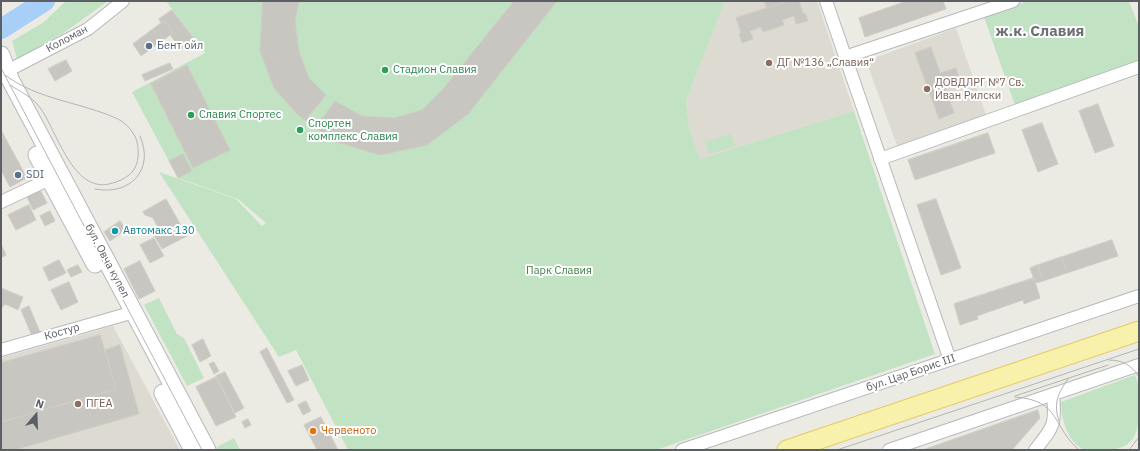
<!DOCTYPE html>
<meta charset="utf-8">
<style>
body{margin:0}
#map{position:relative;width:1140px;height:451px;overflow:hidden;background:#ecebe3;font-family:"IBM Plex Sans",sans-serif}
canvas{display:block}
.frame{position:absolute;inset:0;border:2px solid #5b5e62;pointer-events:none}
.north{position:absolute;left:16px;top:395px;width:40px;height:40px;-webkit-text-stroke:3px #fff;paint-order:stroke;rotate:19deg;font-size:11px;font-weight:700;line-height:16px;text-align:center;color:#5b5e62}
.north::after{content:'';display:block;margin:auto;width:14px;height:18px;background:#5b5e62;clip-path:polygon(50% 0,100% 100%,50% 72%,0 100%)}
</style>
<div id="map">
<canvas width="1140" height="451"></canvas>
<div class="frame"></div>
<div class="north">N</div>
</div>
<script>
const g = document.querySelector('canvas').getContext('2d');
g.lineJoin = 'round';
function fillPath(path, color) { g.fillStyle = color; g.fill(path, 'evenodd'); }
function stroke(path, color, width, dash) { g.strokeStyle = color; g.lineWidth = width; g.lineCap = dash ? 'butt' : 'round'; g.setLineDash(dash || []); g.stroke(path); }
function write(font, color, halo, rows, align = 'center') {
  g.font = font + ' "IBM Plex Sans",sans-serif'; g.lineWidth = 4; g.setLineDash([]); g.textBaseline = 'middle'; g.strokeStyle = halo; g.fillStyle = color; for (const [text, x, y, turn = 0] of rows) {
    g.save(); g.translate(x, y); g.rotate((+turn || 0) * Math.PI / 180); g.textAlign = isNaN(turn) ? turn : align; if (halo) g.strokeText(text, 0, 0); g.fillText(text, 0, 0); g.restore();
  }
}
fillPath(new Path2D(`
 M725 1H817L854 111 700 159 689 128 686 101Z
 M956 28 987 118 898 148 866 61Z
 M113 326 180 450H1V358Z`), '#dcdad1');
fillPath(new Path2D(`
 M66 1H108L65 32 17 59 12 41 44 22Z
 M166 1H725L686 101 689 128 700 159 854 111 935 354 656 450H348L296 350 279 357 159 172 236 199 262 226 266 223 238 199 178 178 132 92 205 53Z
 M1027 1H1129L1139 27V63L1016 108 984 17Z
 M731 134 735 146 709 154 705 142Z
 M159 298 177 334 184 338 204 378 187 386 144 305Z
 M1135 375C1140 386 1139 396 1139 408 1139 434 1134 450 1105 450 1099 450 1093 451 1087 450 1068 447 1061 417 1061 402Z
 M234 438 240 450H218L217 447Z`), '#c1e2c3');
stroke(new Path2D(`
 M1 29 45 1`), '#a8cff7', 20);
const building = new Path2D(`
 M263 1H299L295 20 299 52 309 78 326 95 308 117 318 124 335 101 362 116 395 118 422 110 444 88 514 1H557L468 114 427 145 380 155 333 141 298 115 274 88 260 51Z
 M764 1H788L767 8Z
 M788 1H799L803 14 805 13 808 21 796 24 794 16 782 20 784 25 763 32 761 27 750 31 753 39 742 43 739 34 741 33 736 18Z
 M907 1H943L946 9 865 37 859 18Z
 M172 10 195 40 181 49 170 35 173 33 164 21 161 23 159 19Z
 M164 21 173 33 141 56 133 44Z
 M931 47 940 73 956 68 960 81 945 86 954 113 939 119 915 53Z
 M66 60 72 71 55 81 48 69Z
 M170 63 173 69 145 81 142 75Z
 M187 65 230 150 193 168 151 84Z
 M1098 104 1114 146 1095 153 1079 111Z
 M1042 123 1058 164 1038 172 1022 130Z
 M1 130 27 178 10 187 1 170Z
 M988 133 995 153 915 180 908 160Z
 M183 154 192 171 178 178 169 161Z
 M40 190 47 203 33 210 27 197Z
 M166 199 187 236 162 249 154 235 160 231 153 218 145 215 143 212Z
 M936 199 961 268 941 275 917 205Z
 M29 205 36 220 16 230 8 215Z
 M50 211 55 221 45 226 40 216Z
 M120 221 126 230 110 241 104 232Z
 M154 238 164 256 150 263 140 245Z
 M1112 240 1118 256 1067 273 1062 257Z
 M1 244 6 255 1 258Z
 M1062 257 1067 273 1043 281 1038 265Z
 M59 260 66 273 49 281 43 268Z
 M140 261 155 291 139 299 124 269Z
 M78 265 82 272 71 277 67 270Z
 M1038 265 1043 281 1035 283 1030 268Z
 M1034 278 1040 298 1024 304 1023 300 977 316 978 319 960 325 954 304Z
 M69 282 78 302 61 310 51 290Z
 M1 288 23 297 18 310 5 304 1 309Z
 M29 306 40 332 32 336 21 310Z
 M100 335 116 389 1 422V363Z
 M203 339 211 356 200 362 192 345Z
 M120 345 139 414 14 450H1V422L116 389 105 350Z
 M267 348 294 400 287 403 260 352Z
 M214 362 219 371 214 374 209 364Z
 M302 365 309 380 296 386 288 371Z
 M225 372 244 408 235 413 216 376Z
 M216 377 236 417 216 426 196 387Z
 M306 401 311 411 303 415 298 405Z
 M1038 410 1040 418 1012 450H923Z
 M321 417 338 450H317L304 425Z
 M248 419 251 425 245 428 242 422Z`);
fillPath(building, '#c8c6c0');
stroke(building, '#d0cdc2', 1);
const minor = new Path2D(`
 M826 1 950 360
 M845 57 1013 1
 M7 71 88 29 123 1
 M880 159 1139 67
 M1 202 56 176
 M1 350 134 312
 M682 450 1139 296
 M889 450 1139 365
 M1035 450C1053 427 1056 426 1053 395`);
const secondary = new Path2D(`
 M1 55 10 79 207 450
 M37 155 95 264
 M163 393 193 450`);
const primary = new Path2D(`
 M787 450 1139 331`);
stroke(minor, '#b5b8bc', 14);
stroke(secondary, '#b6b8be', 19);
stroke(primary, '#e5ca63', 21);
stroke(minor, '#fff', 12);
stroke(secondary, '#fff', 17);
stroke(primary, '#f8f1ac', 19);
stroke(new Path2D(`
 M1 68 202 450
 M5 75C38 100 81 102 118 119 126 123 135 133 137 142 139 151 139 163 133 171 127 178 118 182 109 184 73 192 57 132 41 109 34 98 21 92 10 85
 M95 189C130 196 155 170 140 136
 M1109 360C1122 360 1132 365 1139 377
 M1015 396 1108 365
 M1015 397C1061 400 1052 427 1079 450
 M1059 421C1053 404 1058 393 1068 379
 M837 450 1139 349
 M1129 450 1139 437`), '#b3b4b4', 1);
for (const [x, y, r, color] of [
 [149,46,4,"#5c6f8a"],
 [769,63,4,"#8d6e63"],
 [385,70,4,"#2e9e5b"],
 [927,89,4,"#8d6e63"],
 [191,115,4,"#2e9e5b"],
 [300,130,4,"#2e9e5b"],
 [18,175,4,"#5c6f8a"],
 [115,231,4,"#0f9aa8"],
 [78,404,4,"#8d6e63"],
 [313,431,4,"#e8710a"]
]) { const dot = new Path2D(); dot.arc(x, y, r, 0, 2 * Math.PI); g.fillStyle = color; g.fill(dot); stroke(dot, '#fff', 1.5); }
write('11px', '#5b5e62', '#fff', [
 ["Коломан",67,39,-28],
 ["бул. Овча купел",107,261,62],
 ["Костур",62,332,-16],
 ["бул. Цар Борис III",911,373,-19]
]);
write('11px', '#4e5e75', '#fff', [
 ["Бент ойл",157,46],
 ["SDI",26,175]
], 'left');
write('11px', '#785e54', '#fff', [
 ["ДГ №136 „Славия“",777,63],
 ["ДОВДЛРГ №7 Св.",935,83],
 ["Иван Рилски",935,96],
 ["ПГЕА",86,404]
], 'left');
write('11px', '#27864d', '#fff', [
 ["Стадион Славия",393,70],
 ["Славия Спортес",199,115],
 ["Спортен",308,124],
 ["комплекс Славия",308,137]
], 'left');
write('11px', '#0d838f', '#fff', [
 ["Автомакс 130",123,231]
], 'left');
write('11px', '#3c8044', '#fff', [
 ["Парк Славия",559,271]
]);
write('11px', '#c56008', '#fff', [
 ["Червеното",321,431]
], 'left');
write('bold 15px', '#6c6f74', '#fff', [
 ["ж.к. Славия",1040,32]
]);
</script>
